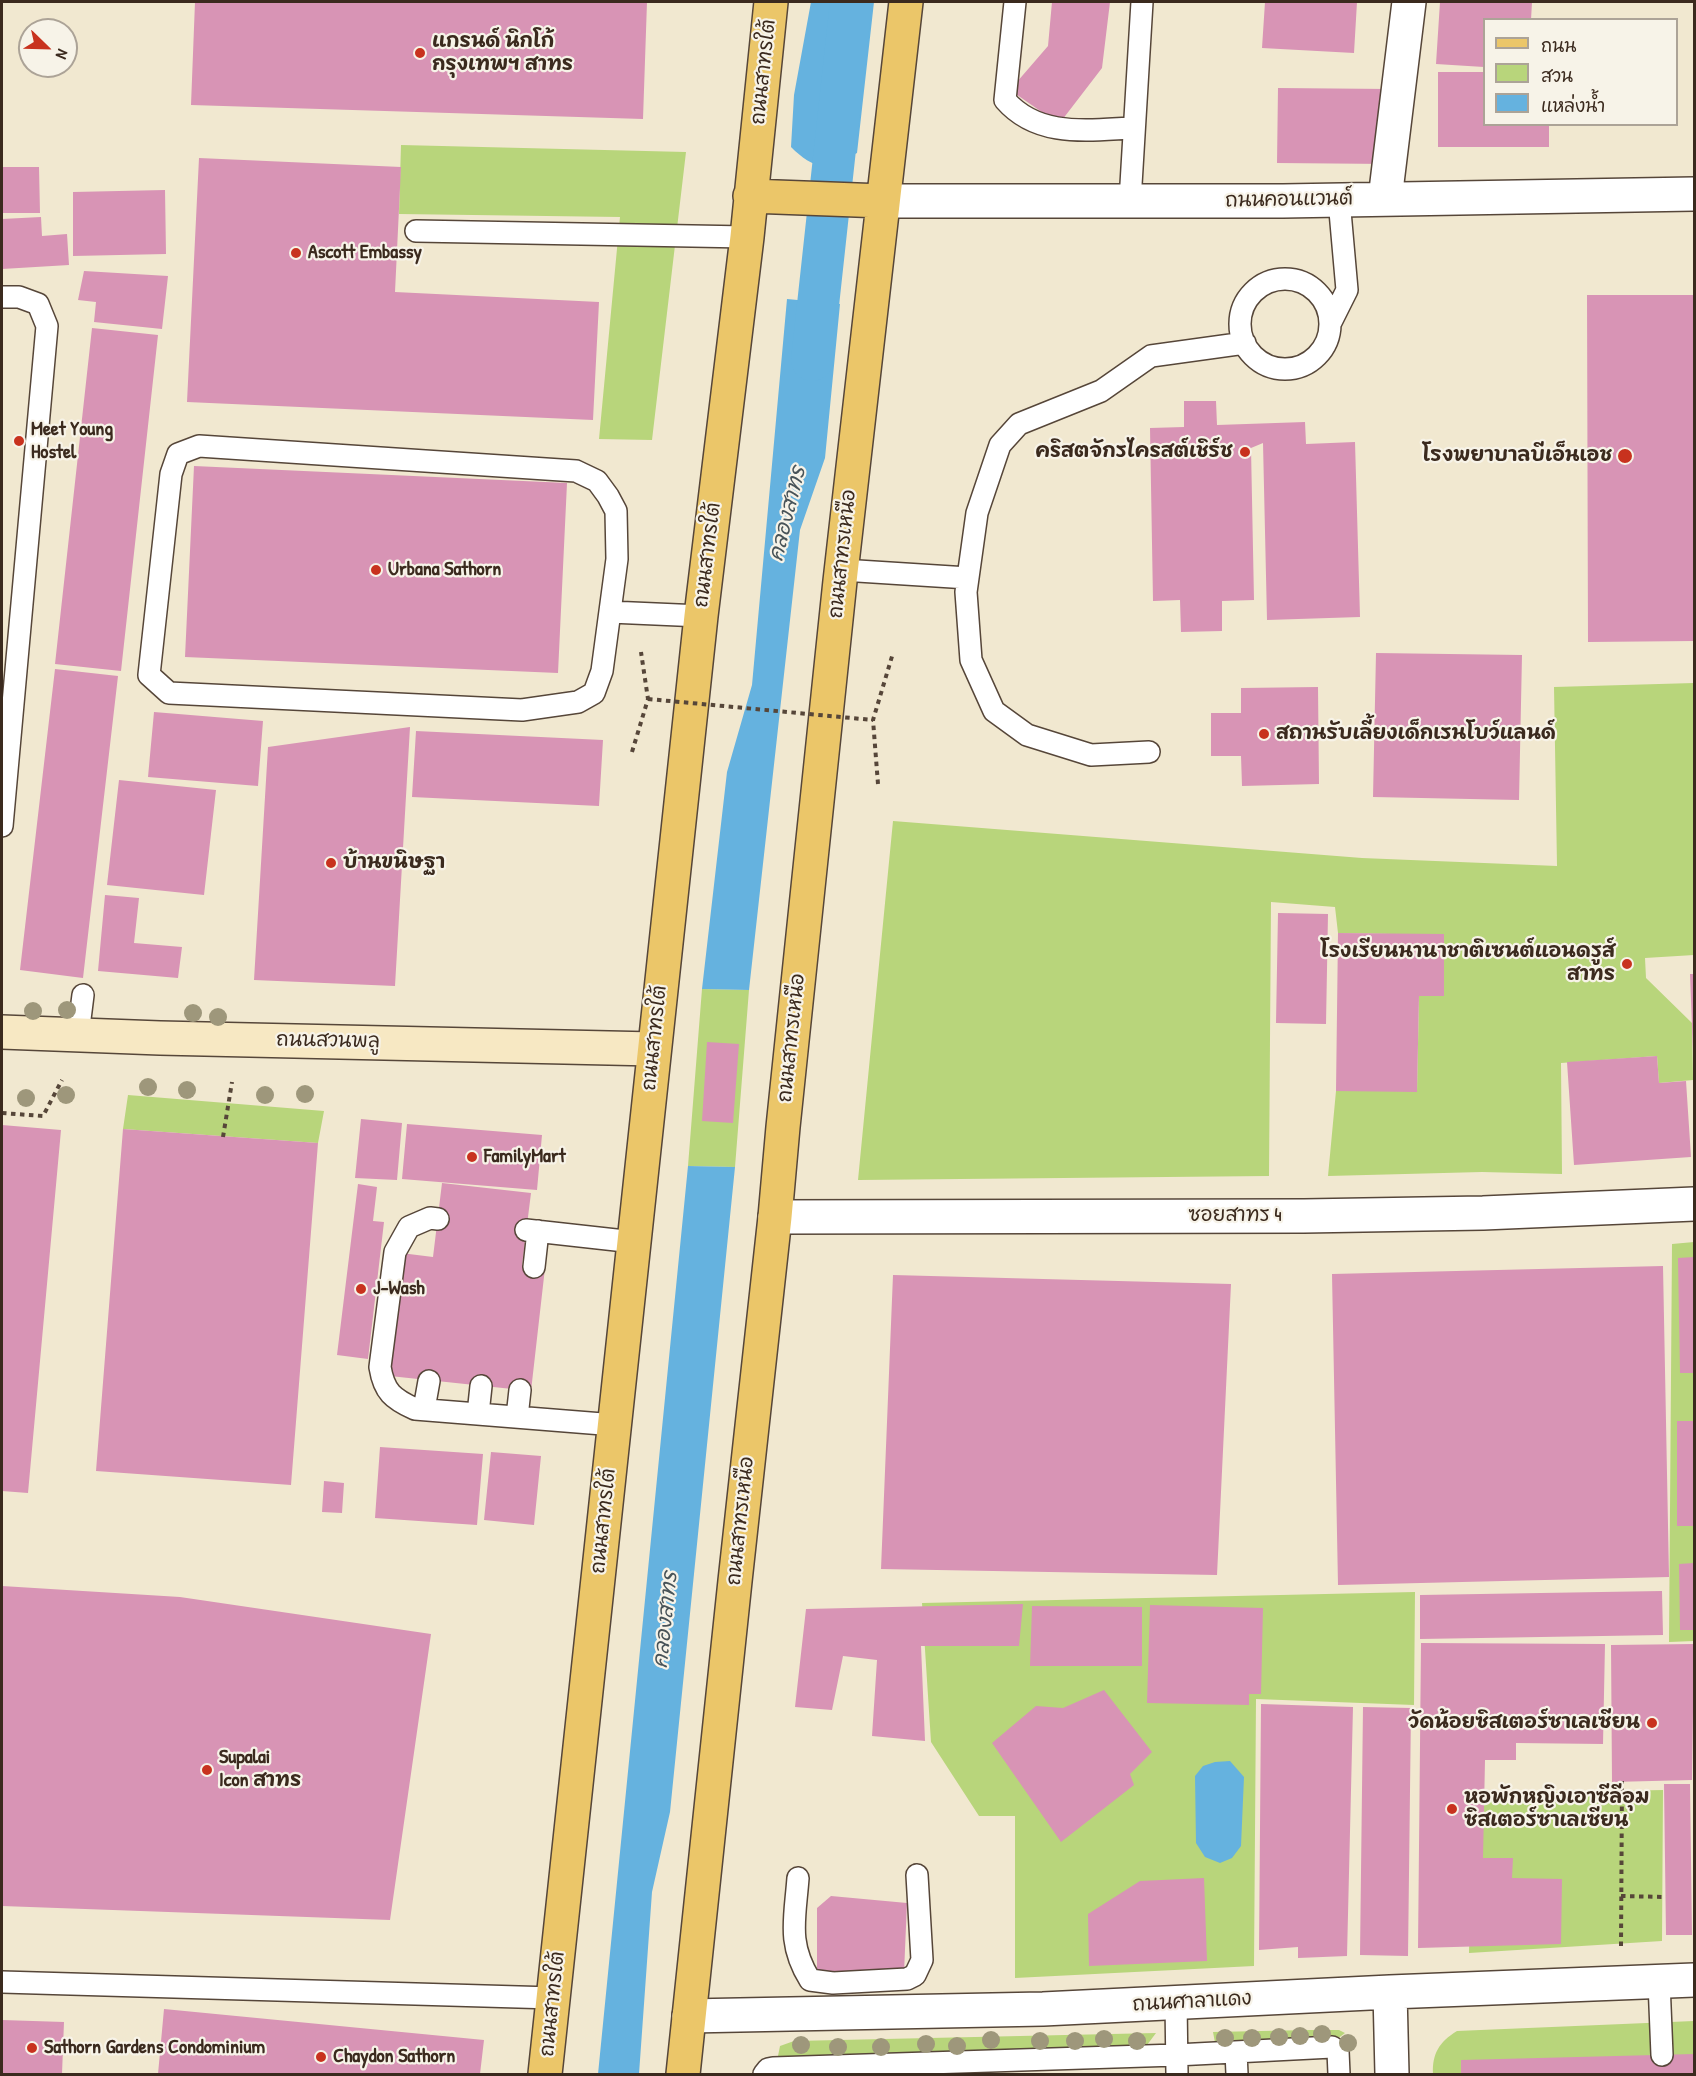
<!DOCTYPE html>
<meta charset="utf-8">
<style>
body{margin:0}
#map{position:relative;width:1696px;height:2076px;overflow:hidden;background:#f1e8d0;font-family:"Patrick Hand","Playpen Sans Thai",sans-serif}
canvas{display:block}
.frame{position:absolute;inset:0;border:3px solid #3b2a1e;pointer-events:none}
.legend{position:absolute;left:1483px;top:18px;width:195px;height:108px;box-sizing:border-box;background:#f7f3e8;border:2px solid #aca397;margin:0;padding:8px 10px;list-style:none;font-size:18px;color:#3b2a1e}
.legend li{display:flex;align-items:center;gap:12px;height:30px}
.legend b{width:30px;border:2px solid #aca397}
.north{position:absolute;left:18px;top:18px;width:60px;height:60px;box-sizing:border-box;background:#f7f3e8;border:2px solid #aca397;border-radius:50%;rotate:113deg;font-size:16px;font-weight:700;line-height:24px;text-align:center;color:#3b2a1e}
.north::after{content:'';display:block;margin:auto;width:21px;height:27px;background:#c8321e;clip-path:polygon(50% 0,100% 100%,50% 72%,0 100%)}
</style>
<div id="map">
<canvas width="1696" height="2076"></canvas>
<div class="frame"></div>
<ul class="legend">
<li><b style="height:8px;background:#ebc669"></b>ถนน</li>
<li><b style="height:16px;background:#b8d57b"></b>สวน</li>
<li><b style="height:16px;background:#65b2df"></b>แหล่งน้ำ</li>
</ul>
<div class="north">N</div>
</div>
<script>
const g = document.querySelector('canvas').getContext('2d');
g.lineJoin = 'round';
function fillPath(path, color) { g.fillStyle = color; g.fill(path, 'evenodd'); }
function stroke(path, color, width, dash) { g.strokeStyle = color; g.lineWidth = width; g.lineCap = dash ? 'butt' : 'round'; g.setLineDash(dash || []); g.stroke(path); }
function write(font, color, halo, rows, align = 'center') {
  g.font = font + ' "Patrick Hand","Playpen Sans Thai",sans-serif'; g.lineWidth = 4.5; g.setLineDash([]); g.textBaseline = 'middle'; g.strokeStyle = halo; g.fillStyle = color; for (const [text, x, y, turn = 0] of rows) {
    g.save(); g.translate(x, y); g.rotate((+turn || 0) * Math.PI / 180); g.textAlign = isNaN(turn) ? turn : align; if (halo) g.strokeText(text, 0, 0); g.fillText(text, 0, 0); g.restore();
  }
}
fillPath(new Path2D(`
 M401 145 686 152 652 440 599 439 620 217 399 214Z
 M1694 683V955L1645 958 1646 978 1692 1023 1693 1080 1659 1083 1657 1056 1561 1063 1562 1174 1482 1172 1328 1176 1336 1091H1417L1419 996H1444V935L1338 933 1335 907 1271 902 1269 1176 858 1180 893 821 1362 858 1557 866 1554 687Z
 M702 989 749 990 735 1167 688 1166Z
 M128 1095 324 1111 318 1143 123 1129Z
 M1694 1242V1641L1669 1642 1672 1244Z
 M1415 1592 1414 1705 1256 1699 1254 1966 1015 1978V1816H979L931 1742 922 1603Z
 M1663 1790 1662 1941 1469 1953 1472 1794Z
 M1694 2021V2066L1509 2074H1433C1432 2054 1439 2042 1457 2031Z
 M1310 2030H1339L1345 2033 1332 2043 1216 2048 1213 2032Z
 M1156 2033 1147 2045 832 2058 778 2056 780 2046 794 2041Z`), '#b8d57b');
fillPath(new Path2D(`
 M811 2H874L857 153 826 168C811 164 802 158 791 147L794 95Z
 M787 299 840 304 825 458 800 530 749 990 702 989 727 772 752 685Z
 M688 1166 735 1167 670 1812 652 1892 639 2074H598Z
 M1230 1761 1244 1777 1241 1846 1232 1858 1220 1863 1205 1857 1196 1843 1195 1776 1203 1766 1215 1762Z`), '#65b2df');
stroke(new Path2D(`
 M812 360 851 2`), '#65b2df', 42);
fillPath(new Path2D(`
 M195 2H647L643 119 191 105Z
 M1052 2H1110L1102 68 1059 124 1010 90 1048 46Z
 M1265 2H1357L1354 53 1262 48Z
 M1440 2H1532L1531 20H1484V67L1436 64Z
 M1438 72H1484V124H1549V147H1438Z
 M1278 88 1389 89 1388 164 1277 163Z
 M199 158 401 167 395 292 599 302 593 420 187 402Z
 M2 167H39L40 213H2Z
 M165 190 166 254 73 256V192Z
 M41 217 42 236 67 234 69 265 2 269V219Z
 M84 271 168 276 162 329 94 322 96 302 78 300Z
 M1587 295H1694V641L1588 642Z
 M92 328 158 335 121 671 55 664Z
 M1184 401H1216L1217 425 1305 422 1306 444 1355 442 1360 617 1267 620 1263 443 1251 448 1254 600 1222 601V631L1181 632 1180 600 1153 601 1150 428 1184 427Z
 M194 466 567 483 558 673 185 657Z
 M1376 653 1522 655 1519 800 1373 797Z
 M55 669 118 676 83 978 20 970Z
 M1318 687 1319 784 1242 786 1241 756H1211V713H1241V688Z
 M154 712 263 721 258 786 148 777Z
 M410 727 395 986 254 980 268 747Z
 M416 731 603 740 599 806 412 797Z
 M119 780 216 790 204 895 107 885Z
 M105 895 139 898 134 943 182 947 178 978 98 971Z
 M1278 913 1328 914 1326 1024 1276 1023Z
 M1338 933 1444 934V996H1419L1417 1092 1336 1091Z
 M1690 974H1694V1053H1693Z
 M707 1042 739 1044 733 1123 702 1121Z
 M1657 1056 1659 1083 1686 1081 1691 1157 1574 1165 1567 1062Z
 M361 1119 402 1123 397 1180 355 1178Z
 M407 1124 542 1135 537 1190 402 1179Z
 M2 1125 61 1130 28 1493 2 1491Z
 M123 1129 318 1143 291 1485 96 1471Z
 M442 1183 531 1193 522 1265 545 1268 531 1391 371 1374 385 1251 433 1257Z
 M358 1184 377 1187 373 1221 384 1222 368 1359 337 1355Z
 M1694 1257V1373H1680L1678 1258Z
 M1663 1266 1669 1577 1338 1585 1332 1274Z
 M893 1275 1231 1284 1217 1575 881 1569Z
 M1677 1421H1694V1526H1677Z
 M380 1447 483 1454 477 1525 375 1518Z
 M491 1452 541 1456 534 1525 484 1520Z
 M324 1481 344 1483 342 1513 322 1512Z
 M1694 1563V1630H1680L1679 1564Z
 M2 1586 180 1597 431 1634 390 1920 2 1906Z
 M1662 1591 1663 1635 1420 1639V1595Z
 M1023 1604 1019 1646H921L925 1741 872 1736 877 1660 843 1656 832 1710 795 1707 806 1609Z
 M1150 1605 1263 1608 1261 1694H1249V1705L1147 1703Z
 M1032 1606 1142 1607V1666H1030Z
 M1421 1643 1605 1644 1603 1744 1516 1743V1760H1485L1483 1858H1513L1512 1878 1562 1879 1561 1944 1418 1948Z
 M1694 1644 1692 1780 1612 1782 1611 1645Z
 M1104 1690 1152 1752 1130 1774 1134 1785 1061 1842 992 1743 1036 1706 1063 1708Z
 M1261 1704 1353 1707 1347 1956 1298 1958V1947L1259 1950Z
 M1363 1707 1411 1708 1408 1956 1360 1955Z
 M1664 1784H1690L1692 1935H1666Z
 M1204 1878 1207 1961 1089 1966 1088 1914 1140 1881Z
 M831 1896 907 1903 904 1973H817V1908Z
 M164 2009 484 2040 480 2074H158Z
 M2 2020 64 2022 62 2074H2Z
 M1694 2054V2074H1461V2060Z`), '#d894b5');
const service = new Path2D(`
 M1015 2 1005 100C1038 138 1088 130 1133 128
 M1130 201 1142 2
 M416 231 747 237
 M1240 324a45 45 0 1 1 90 0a45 45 0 1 1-90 0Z
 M2 297H19L38 304 47 326 2 826
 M1331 322 1347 290 1339 200
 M199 446 576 471 597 481 608 496 616 511 617 559 602 671 594 693 578 702 522 710 169 693 149 675 171 474 178 454Z
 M842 570 968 578
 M610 612 701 616
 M1149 752 1091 755 1027 735 994 711 971 660 966 592 977 513 1000 445 1019 424 1101 391 1151 356 1245 343
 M78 1035 83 995
 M438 1219 430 1218 409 1227 395 1252 380 1367C384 1392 393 1399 415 1409L615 1425
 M526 1230 634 1242
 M534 1267 538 1231
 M424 1409 429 1381
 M478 1414 481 1386
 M517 1417 520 1390
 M798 1878C795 1919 787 1943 810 1980L833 1983 907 1979 915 1975 922 1960 917 1875
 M2 1982 553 1998
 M1659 1982 1662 2055
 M1176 2002 1177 2074
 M1236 2052 1237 2074
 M764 2074 768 2069 773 2068 1176 2055 1332 2047 1338 2051 1339 2074`);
const minor = new Path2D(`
 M1385 199 1409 2
 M883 201H1283L1694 194
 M775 1217 1304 1216 1483 1213 1694 1204
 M1390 1992 1392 2074
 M689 2016 1043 2009 1390 1992 1694 1980`);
const secondary = new Path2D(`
 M2 1032 160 1038 654 1049`);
const primary = new Path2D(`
 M750 196 883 201
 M545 2074 701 616 747 237 771 2
 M683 2074 735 1581 775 1217 783 1127 840 581 906 2`);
stroke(service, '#564639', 24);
stroke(minor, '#564639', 36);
stroke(secondary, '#564639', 36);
stroke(primary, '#564639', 36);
stroke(new Path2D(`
 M632 752 648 699 641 652
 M878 784 873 720 893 653
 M2 1113 43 1116 62 1080
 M223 1137 232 1082
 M1621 1896 1666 1897
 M1621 1946 1622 1781`), '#564639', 4, [4.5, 4.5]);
stroke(service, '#fff', 21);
stroke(minor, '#fff', 33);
stroke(secondary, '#f7e8c3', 33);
stroke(primary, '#ebc669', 33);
stroke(new Path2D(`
 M648 699 873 720`), '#564639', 4, [4.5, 4.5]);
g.fillStyle = '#9e977b';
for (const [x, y] of [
 [67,1010],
 [33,1011],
 [193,1013],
 [218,1017],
 [148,1087],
 [187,1090],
 [305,1094],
 [66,1095],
 [265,1095],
 [26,1098],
 [1322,2034],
 [1300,2036],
 [1279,2037],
 [1225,2038],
 [1252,2038],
 [1104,2039],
 [991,2040],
 [1040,2041],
 [1075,2041],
 [1137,2041],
 [1348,2043],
 [926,2044],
 [801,2045],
 [957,2046],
 [838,2047],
 [881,2047]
]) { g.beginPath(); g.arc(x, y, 9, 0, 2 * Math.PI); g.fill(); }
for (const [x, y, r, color] of [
 [420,53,6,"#c8321e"],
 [296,253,6,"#c8321e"],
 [19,441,6,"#c8321e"],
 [1245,452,6,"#c8321e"],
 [1625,456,8,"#c8321e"],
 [376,570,6,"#c8321e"],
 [1264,734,6,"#c8321e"],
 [331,863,6,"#c8321e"],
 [1627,964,6,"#c8321e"],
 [472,1157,6,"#c8321e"],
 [361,1289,6,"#c8321e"],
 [1652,1723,6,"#c8321e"],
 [207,1770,6,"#c8321e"],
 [1452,1809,6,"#c8321e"],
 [32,2048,6,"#c8321e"],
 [321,2057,6,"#c8321e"]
]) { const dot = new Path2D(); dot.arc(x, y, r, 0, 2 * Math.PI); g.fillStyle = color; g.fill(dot); stroke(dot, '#f7f3e8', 2); }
write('bold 20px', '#3b2a1e', '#f7f3e8', [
 ["แกรนด์ นิกโก้",432,42],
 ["กรุงเทพฯ สาทร",432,65],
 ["Ascott Embassy",308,253],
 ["Meet Young",31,430],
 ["Hostel",31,453],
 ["คริสตจักรไครสต์เชิร์ช",1233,452,"right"],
 ["โรงพยาบาลบีเอ็นเอช",1612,456,"right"],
 ["Urbana Sathorn",388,570],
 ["สถานรับเลี้ยงเด็กเรนโบว์แลนด์",1276,734],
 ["บ้านขนิษฐา",343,863],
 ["โรงเรียนนานาชาติเซนต์แอนดรูส์",1615,952,"right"],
 ["สาทร",1615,975,"right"],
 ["FamilyMart",484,1157],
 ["J-Wash",373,1289],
 ["วัดน้อยซิสเตอร์ซาเลเซียน",1640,1723,"right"],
 ["Supalai",219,1758],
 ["Icon สาทร",219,1781],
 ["หอพักหญิงเอาซีลีอุม",1464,1798],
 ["ซิสเตอร์ซาเลเซียน",1464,1821],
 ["Sathorn Gardens Condominium",44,2048],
 ["Chaydon Sathorn",333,2057]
], 'left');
write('20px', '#3b2a1e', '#f7f3e8', [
 ["ถนนสาทรใต้",764,72,-84],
 ["ถนนคอนแวนต์",1289,200,-1],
 ["ถนนสาทรเหนือ",843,554,-84],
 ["ถนนสาทรใต้",708,555,-83],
 ["ถนนสาทรใต้",655,1038,-84],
 ["ถนนสาทรเหนือ",792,1038,-84],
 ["ถนนสวนพลู",328,1041,1],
 ["ซอยสาทร 4",1235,1216],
 ["ถนนสาทรใต้",604,1521,-84],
 ["ถนนสาทรเหนือ",741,1521,-84],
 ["ถนนศาลาแดง",1192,2002,-3],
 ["ถนนสาทรใต้",553,2004,-84]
]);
write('italic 21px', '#485358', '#f7f3e8', [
 ["คลองสาทร",788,514,-76],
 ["คลองสาทร",666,1620,-84]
]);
</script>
